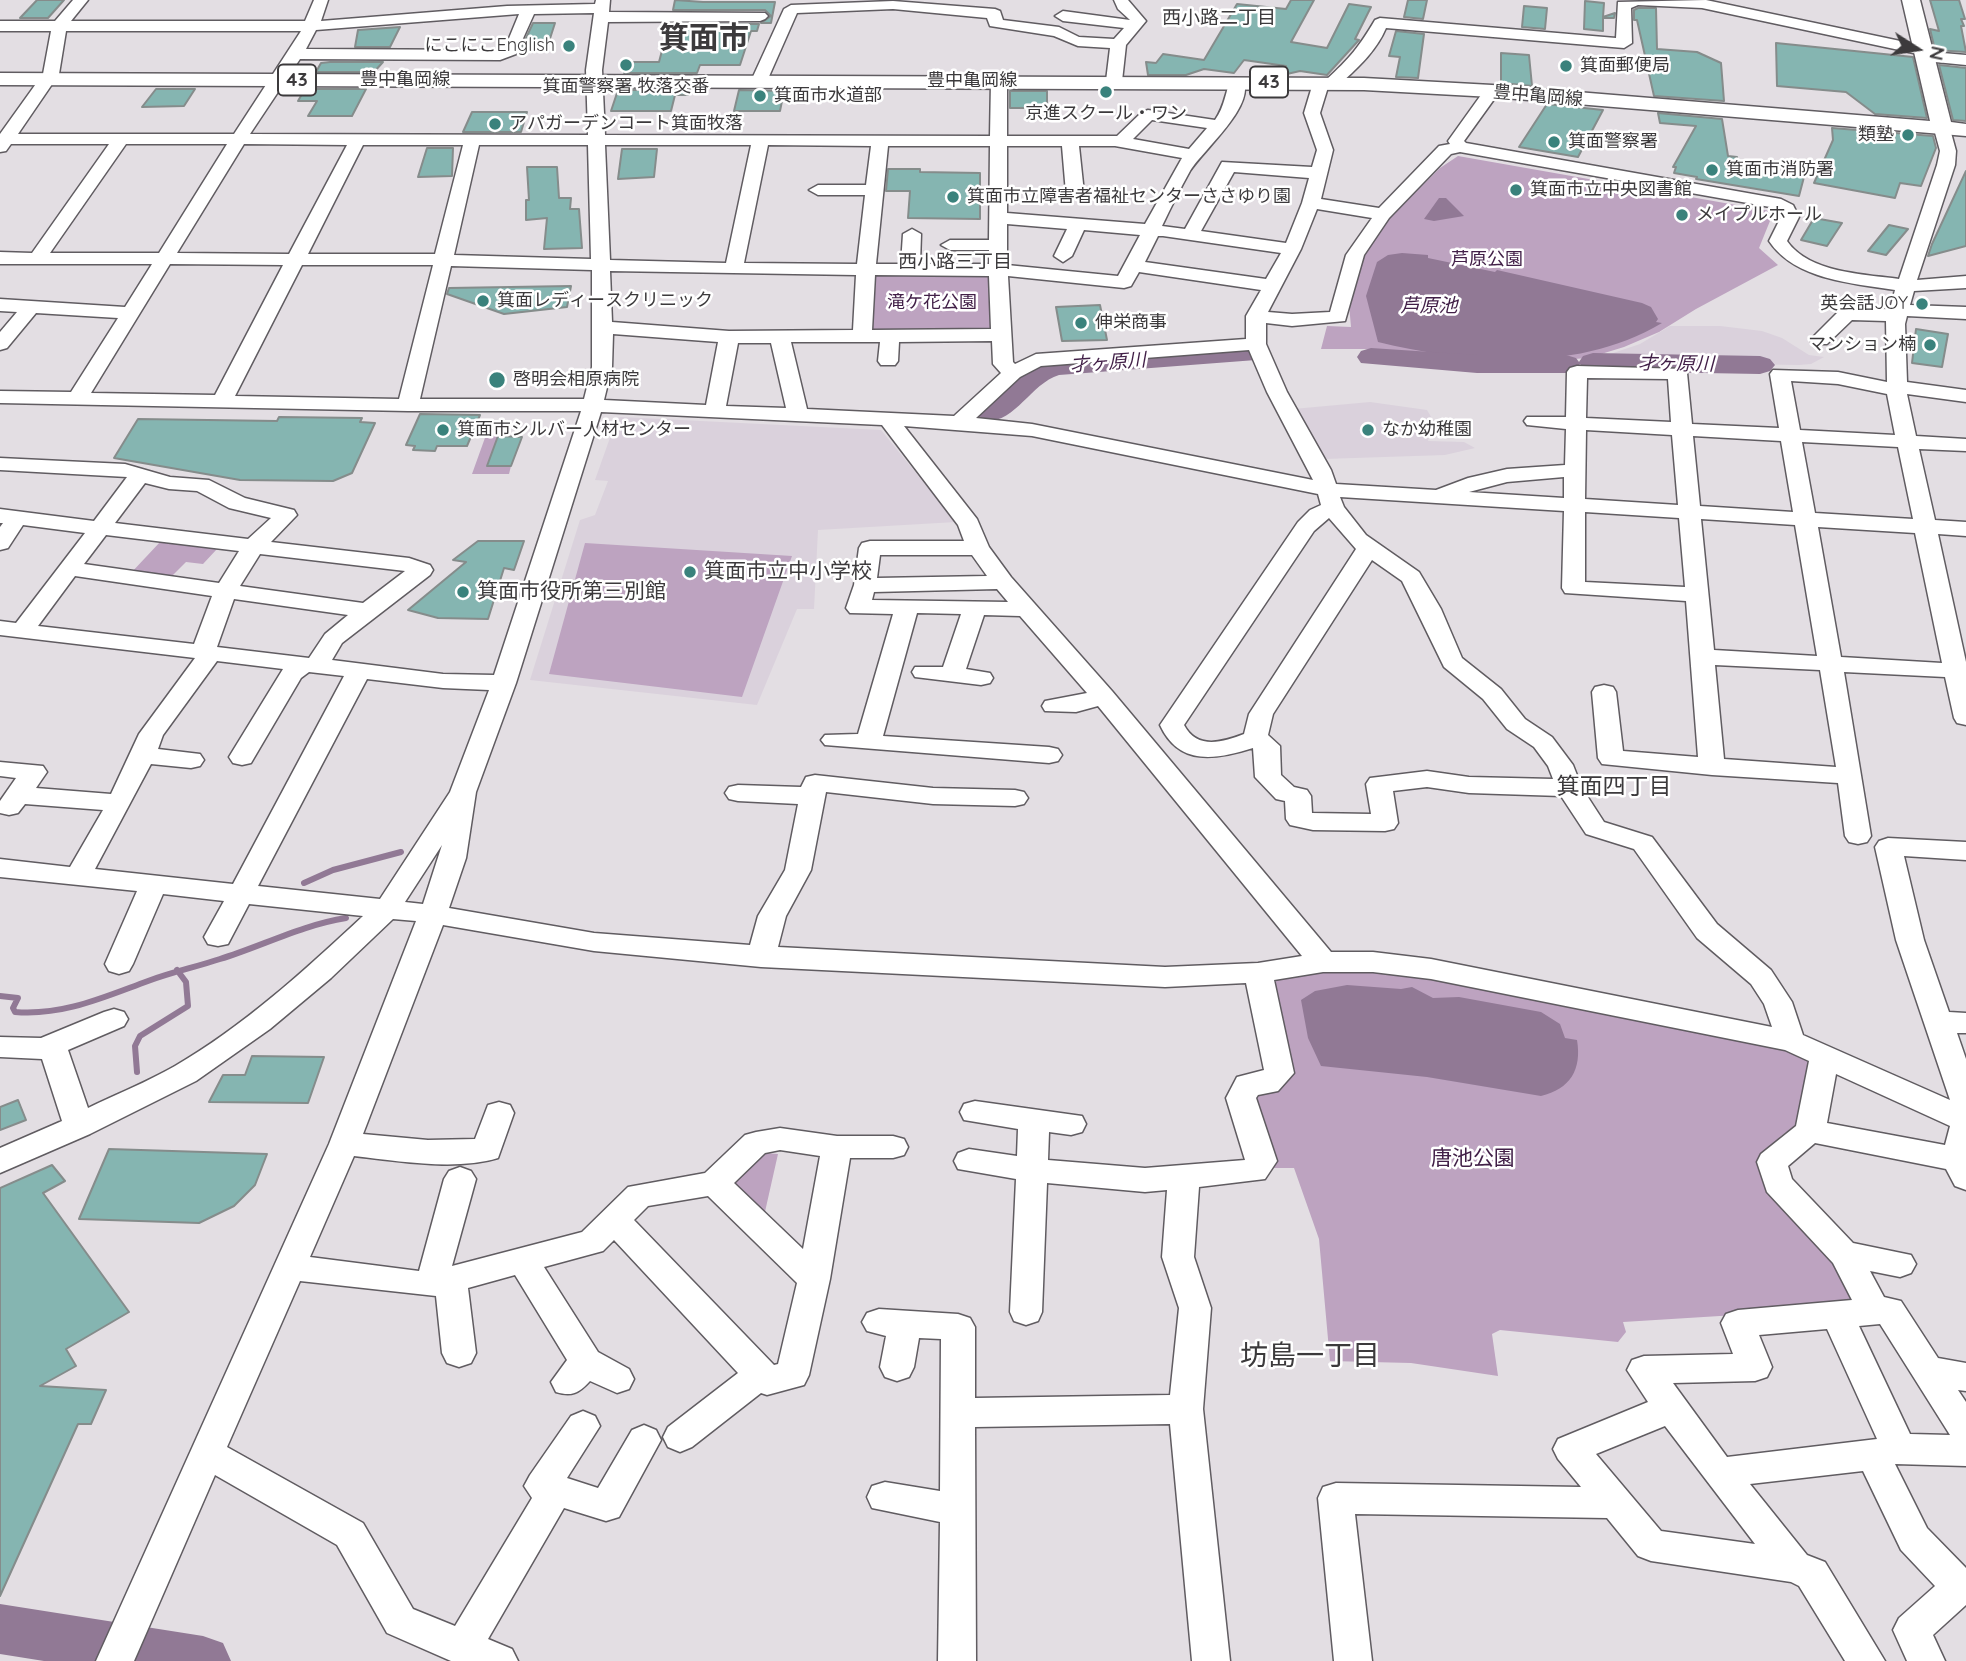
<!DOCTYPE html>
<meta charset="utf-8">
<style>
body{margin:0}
#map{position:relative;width:1966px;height:1661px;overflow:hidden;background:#e3dee3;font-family:Quicksand,sans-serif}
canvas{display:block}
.north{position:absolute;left:1882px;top:14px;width:70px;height:70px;-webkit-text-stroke:5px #fff;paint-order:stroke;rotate:102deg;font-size:19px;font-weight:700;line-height:28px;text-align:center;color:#3c3a3c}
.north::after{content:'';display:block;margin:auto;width:24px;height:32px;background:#3c3a3c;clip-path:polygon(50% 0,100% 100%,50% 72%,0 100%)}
</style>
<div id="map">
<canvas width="1966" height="1661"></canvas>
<div class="north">N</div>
</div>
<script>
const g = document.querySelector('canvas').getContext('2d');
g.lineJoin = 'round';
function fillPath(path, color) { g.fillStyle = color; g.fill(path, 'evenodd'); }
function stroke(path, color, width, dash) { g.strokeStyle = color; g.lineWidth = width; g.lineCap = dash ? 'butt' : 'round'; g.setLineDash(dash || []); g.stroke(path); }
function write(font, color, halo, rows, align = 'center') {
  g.font = font + ' Quicksand,"Noto Sans JP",sans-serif'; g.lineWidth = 5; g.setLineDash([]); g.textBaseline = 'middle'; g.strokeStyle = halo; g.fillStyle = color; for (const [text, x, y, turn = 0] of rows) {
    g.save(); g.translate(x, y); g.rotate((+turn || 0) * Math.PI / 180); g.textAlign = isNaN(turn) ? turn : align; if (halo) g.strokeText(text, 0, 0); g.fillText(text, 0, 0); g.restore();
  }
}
fillPath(new Path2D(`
 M1670 326H1720L1762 331 1782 338 1809 355 1824 357 1811 364 1799 365 1597 362 1595 359 1640 344Z
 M1370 402 1427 410 1433 420 1428 441 1464 442 1475 448 1445 455 1324 459 1293 409Z
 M621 417 881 430 956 522 818 530 814 609H797L757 705 530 680 580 520 595 515 608 481 595 480 617 418Z`), '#dad1dc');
fillPath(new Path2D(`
 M1458 156 1770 211 1772 216 1759 248 1778 265 1696 309 1659 332 1624 347 1588 358 1531 362 1458 359 1365 349H1321L1327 326 1351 327 1349 304 1358 277V263L1378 229 1440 168Z
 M879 273 987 274 991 276 993 326 984 331 876 332 871 330 873 276Z
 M486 435H499L487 465 511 466 509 474H472Z
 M161 541 217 549 203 564 186 562 169 579 130 574Z
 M585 543 792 556 742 697 549 674Z
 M1325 969 1407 971 1776 1043 1810 1060 1799 1123 1781 1136 1770 1152 1860 1296 1849 1308 1623 1322 1626 1332 1618 1342 1500 1330 1492 1334 1498 1376 1411 1363 1330 1361 1319 1239 1294 1168H1273L1246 1099 1266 1091 1273 980Z
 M764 1153 778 1154 762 1225 731 1187Z`), '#bda3c0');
fillPath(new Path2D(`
 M1439 198H1446L1464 216 1434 221 1424 219Z
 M1402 253 1428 255V258L1495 272 1497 270 1642 303 1651 307 1658 319 1656 322 1662 323C1579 373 1468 364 1378 342L1366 296 1377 262 1388 255Z
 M1347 985 1401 989 1412 987 1433 998 1459 997 1541 1012 1560 1024 1565 1038 1577 1040C1582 1070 1570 1089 1541 1096L1427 1077 1321 1066 1308 1038 1301 1000 1315 991Z`), '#917995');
stroke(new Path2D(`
 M304 883 333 870 401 852
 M0 996 18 998 13 1008 15 1012C63 1016 104 997 148 981 172 972 196 967 220 959 262 946 302 925 346 918
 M137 1072 135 1046 140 1036 188 1006 186 982 177 970`), '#917995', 6);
fillPath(new Path2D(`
 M1246 345 1256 348 1260 354 1256 360 1059 375C1027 385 1014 430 975 420L971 414C977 405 986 404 994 397 1014 382 1020 368 1046 360Z
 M1371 348 1477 355H1566L1576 358 1579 362 1583 356 1593 353 1760 356 1770 359 1775 365 1770 371 1760 374 1593 371 1583 368 1580 364 1576 370 1566 373H1477L1361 363 1357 357 1361 351Z
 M0 1604 203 1636 223 1643 231 1661H44L0 1654Z`), '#917995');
const building = new Path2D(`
 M37 0H64L48 18H20Z
 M675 0 703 2H775L771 23H761L771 16 765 10H673Z
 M1291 0H1314L1291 42 1327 48 1349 4 1371 7 1355 39 1359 40 1327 75 1300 71 1287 74 1286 66 1244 60 1234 73 1204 69 1186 75H1148L1146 62 1156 63 1163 54 1204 60 1237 4 1286 9Z
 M1408 0H1427L1423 19 1404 17Z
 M1930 0H1959L1965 19H1961L1964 26H1961L1966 52 1935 50 1930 29 1939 31Z
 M1585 1 1604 3 1603 17 1615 13 1614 18H1603V31L1584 29Z
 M1524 6 1547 8 1545 29 1522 27Z
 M1638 8H1656L1657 49 1697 52 1721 63 1724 101 1654 96 1637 20H1634V10Z
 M533 23H555L546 51H520Z
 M669 24H759L757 31H751L740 65H700L697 73H624L627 62H659Z
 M400 27 390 47H355L358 30Z
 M1396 31 1424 34 1418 78 1396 77 1400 57 1389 56Z
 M1776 43 1913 57 1927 118 1875 114 1846 92 1777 86Z
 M1501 53 1529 55 1532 86 1501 83Z
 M330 62H383L374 72H316L321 63Z
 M1939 65 1966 68V121L1953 120Z
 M156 89H195L184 106 142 107Z
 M305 89H366L352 116H308L317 101H298Z
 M618 90H691L690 95H675L671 111H611Z
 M739 90 784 91 780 111H734Z
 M1010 91H1047V108H1010Z
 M1547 104 1603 110 1578 157 1519 147Z
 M472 112H527L521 132H463Z
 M1658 113 1722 119 1728 156 1737 157 1733 167 1804 177 1799 196 1696 179 1697 177 1674 173 1676 167H1673L1696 126 1660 123Z
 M1832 128 1933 136 1936 148 1921 186 1900 183 1895 198 1814 183 1833 140Z
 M427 148H453L452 176 418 177Z
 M622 149H657L654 177 618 179Z
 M527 167H557L559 198H571L570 209H579L582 248 544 249 547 218 526 220V200H529Z
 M888 169H920V172L980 173V219L908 218 910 191H886Z
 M1966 171V246L1928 256 1932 244Z
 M1814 218 1842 223 1827 246 1801 240Z
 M1889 225 1908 229 1886 255 1868 251Z
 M571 286 567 307 504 314 447 294 449 288Z
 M1100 305 1107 340 1062 341 1056 307Z
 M1916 329 1948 334 1942 367 1912 363Z
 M420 414 480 415 467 446H437L435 451 413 450 415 446 406 445Z
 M279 417 362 418 360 422 375 423 352 473 333 481 240 480 114 458 138 419 277 421Z
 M498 436 522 437 511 466H487Z
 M478 541H524L514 570 504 568 488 619 438 618 408 610 466 562 453 560Z
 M252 1056 324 1057 308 1103 209 1102 223 1075H245Z
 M18 1100 26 1120 0 1130V1107Z
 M109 1149 267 1154 255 1185 234 1206 199 1223 79 1219Z
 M52 1165 65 1181 43 1193 129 1312 66 1349 76 1366 40 1386 106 1390 91 1424H78L0 1596V1188Z`);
fillPath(building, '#85b5b1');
stroke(building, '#858c8b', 2);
const minor = new Path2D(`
 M73 0H88L71 21H305L314 0H328L321 21 507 6 595 4 596 0H610L609 12 765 13 768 16 765 19 760 21 608 22 602 70 605 135 990 136 991 81 999 76 1007 81V136H1117L1142 112 1148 110 1215 120C1225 106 1225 93 1231 79H1243C1256 106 1204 149 1190 171 1180 189 1171 207 1162 226L1185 229 1222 162 1312 167 1317 150 1304 113 1313 83 1315 80H1326C1350 58 1359 47 1375 20L1380 18 1616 38 1618 2 1706 0 1924 46 1929 48 1931 52 1966 55V65L1925 61 1919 59 1918 54 1702 8 1638 5 1631 8 1632 43 1624 48 1386 28C1376 52 1356 69 1338 86L1328 87 1320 113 1333 150 1321 199 1379 208 1439 146 1450 144 1448 141 1486 88 1492 86 1500 91 1464 141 1466 143 1781 199 1793 205 1799 217 1787 241C1809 273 1864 274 1899 279L1937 165 1940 151 1934 129 1942 124 1950 129 1956 151 1955 165 1917 280 1966 276V288L1914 291 1910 305 1966 307V319L1907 316 1905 324 1907 382 1966 390V402L1907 394 1916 436 1966 439V451L1919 449 1935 520 1966 522V536L1938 534 1966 662V725L1957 723 1954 718 1945 677 1844 672 1871 836 1867 842 1858 844 1849 842 1845 836 1838 783 1712 775 1602 764 1598 758 1592 692 1595 687 1604 685 1613 687 1616 692 1623 751 1698 757 1686 601 1565 593 1562 588 1564 511 1340 497 1344 507 1366 535 1419 572 1441 609 1462 658 1501 689 1525 719 1552 737 1573 765 1582 788 1604 822 1652 837 1717 924 1771 970 1792 1002 1803 1035 1950 1100 1896 940 1875 847 1879 841 1888 838 1966 842V860L1904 856 1924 940 1949 1012 1966 1013V1033H1957L1966 1059V1190L1955 1186 1946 1169 1815 1143 1788 1166 1792 1179 1853 1243 1911 1255 1916 1264 1911 1273 1900 1277 1870 1271 1884 1297 1901 1301 1938 1358 1966 1363V1391L1958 1390 1966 1402V1466L1895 1464 1927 1528 1966 1568V1605L1933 1635 1945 1661H1907L1893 1630 1899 1618 1935 1586 1901 1550 1863 1471 1750 1484 1807 1555 1825 1562 1885 1661H1845L1799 1586 1791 1582 1651 1561 1638 1556 1607 1518 1355 1514 1372 1661H1334L1318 1498 1323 1487 1336 1483 1581 1487 1558 1459 1553 1449 1558 1439 1648 1402 1627 1370 1632 1360 1644 1356 1733 1354 1721 1323 1726 1314 1738 1310 1852 1300 1833 1263 1767 1192 1757 1162 1761 1154 1796 1126 1809 1061 1785 1050 1431 979 1373 972H1323L1274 980 1294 1073 1278 1091 1258 1095 1256 1098 1277 1161 1265 1179 1199 1187 1194 1257 1211 1308 1203 1409 1230 1661H1192L1170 1424 975 1427 976 1661H938L940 1522 872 1508 867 1497 872 1486 885 1482 940 1491 941 1339 919 1338 914 1367 909 1377 897 1381 885 1377 880 1367 886 1336 867 1331 862 1322 867 1313 879 1309 958 1314 970 1318 975 1327V1398L1170 1395 1179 1308 1162 1257 1167 1190 1145 1192 1047 1183 1042 1312 1038 1321 1026 1325 1014 1321 1010 1312 1016 1179 958 1169 954 1161 958 1153 969 1149 1017 1156 1018 1129 964 1120 960 1112 964 1104 975 1101 1082 1116 1086 1124 1082 1132 1071 1135 1049 1132 1048 1160 1145 1168 1245 1160 1226 1098 1237 1077 1264 1070 1246 983 1165 987 761 967 594 951 443 925 363 1134 428 1140 475 1139 488 1105 499 1102 510 1105 514 1113 498 1158C456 1171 398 1161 354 1156L310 1257 419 1271 444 1179 449 1171 460 1167 471 1171 476 1179 452 1266 582 1232 628 1187 705 1173 745 1135 756 1132 780 1128 837 1136H893L904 1139 908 1147 904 1155 893 1158H850L830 1279 809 1375 804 1385 767 1395 761 1393 692 1447 680 1452 668 1447 663 1437 668 1427 738 1373 614 1240 603 1251 544 1267 598 1352 629 1369 634 1379 629 1389 617 1393 590 1381C579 1393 572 1397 556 1392L551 1382 567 1360 515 1275 468 1288 476 1353 471 1363 459 1367 447 1363 442 1353 436 1296 300 1281 227 1447 363 1523 413 1609 455 1626 532 1498 524 1486 530 1475 571 1416 583 1411 595 1416 600 1426 567 1478 598 1488 632 1430 644 1425 656 1430 661 1440 619 1517 606 1521 564 1508 488 1639 512 1649 518 1661H451L387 1633 337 1545 215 1475 134 1661H96L329 1144 416 921 393 919 331 978 270 1029 196 1081 90 1134 0 1173V1148L62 1121 42 1059 0 1057V1037L41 1038 104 1012 114 1009 124 1012 128 1019 124 1026 68 1050 88 1108C117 1094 147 1082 175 1066 244 1026 305 970 363 916L249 904 228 944 218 946 208 944 204 937 224 901 163 894 133 964 129 971 119 974 109 971 105 964 137 891 0 877V859L70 867 103 810 25 804 18 813 9 815 0 813V801L16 778 0 776V762L43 766 47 772 36 788 111 794 139 734 195 658 0 635V621L16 623 85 533 23 525 8 548 0 550V527L3 523H0V509L94 521 127 477 0 470V458L125 464 170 477 209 480 245 498 294 510 297 515 271 542 409 558 430 565 433 570 430 575 342 643 332 660 443 674 494 675 581 411H408L0 403V391L71 392 118 318 36 313 7 348 0 350V332L17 312 0 311V299L125 307 152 264H0V252L32 253 109 144H11L6 151 0 152V134L43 74 51 31H0V21H55ZM594 13 586 70 588 135 250 134 300 59 500 60 516 54 534 14ZM519 14 505 48 498 50 306 49 316 30ZM66 31H301L234 134H18L59 74ZM1152 120 1207 128 1189 149 1133 139ZM126 144H227L159 253H50ZM244 144 347 145 289 254 177 253ZM363 145H463L435 254H308ZM479 145H588L591 259 454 255ZM605 145H751L726 263 610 260ZM768 145 871 146 866 185H818L809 190 818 195H865L857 264 744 263ZM888 146H990L989 240H950L941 245 950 250H989V264H920L921 234 912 229 903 234 901 264H876ZM1007 146H1062L1066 193 1075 198 1084 193 1079 146H1115L1182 158 1145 224 1007 213ZM1460 152 1770 207 1779 212 1781 217 1769 241C1795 280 1852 283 1895 290L1890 309 1840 310 1810 340 1813 344H1827L1852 320 1886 321 1887 382 1838 372 1773 370 1770 374 1779 428 1692 424 1687 373 1684 369 1577 366 1570 368 1567 372 1566 417H1527L1524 421 1527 425 1566 429 1565 465 1507 469 1468 478 1436 490 1336 484 1331 470 1287 392 1266 344V323L1292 326 1345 321 1364 255 1389 218 1451 154ZM1234 172 1309 178 1302 203 1286 243 1201 231ZM1317 209 1372 218 1346 255 1330 312 1292 314 1268 312 1301 249ZM1007 224 1067 229 1054 256 1063 262 1072 256 1084 230 1140 235 1118 276 1007 265ZM1158 236H1163L1281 253 1266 279 1145 262ZM170 264 283 265 215 395 91 393ZM302 265H433L399 399 235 396ZM451 266 592 270V367L584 399H420ZM610 271 856 275 853 330 729 331 612 322ZM1139 272 1261 290 1246 316V339L1036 354 1015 364 1013 362 1008 276 1124 288 1131 286ZM875 275 989 276 991 329 872 330ZM613 334 718 342 706 405 604 400 612 367ZM992 341 993 364 1001 373 954 416 807 409 791 342H880L878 361 881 365H895L898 361 899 342ZM738 343H771L786 408 726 406ZM1249 350 1267 392 1313 480 1032 424 976 418 1020 377 1041 366ZM1587 378 1668 379 1671 422 1586 418ZM1791 381 1838 384 1887 394 1895 435 1800 430ZM601 412 882 425 958 525 964 541H870L862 543 859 548 854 585 846 608 850 613 893 614 858 734 825 735 821 740 825 745 1049 763 1058 761 1062 755 1058 749 1049 747 883 736 917 613 961 614 943 667H915L912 672 915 677 981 685 990 683 993 678 990 673 966 669 984 615 1020 616 1087 693 1045 701 1042 706 1045 711 1076 712 1098 706 1302 956 1258 963 1165 967 778 947 786 916 811 870 826 792 933 804 1015 806 1024 804 1028 798 1024 792 1015 790 933 788 815 775 806 777 801 787 738 785 729 787 725 793 729 799 738 801 798 804 785 870 758 916 750 945 594 933 449 908 466 858 476 792 516 683ZM904 426 1032 436 1318 494 1321 505 1310 510 1298 522 1160 725C1179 766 1215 760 1253 748L1255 777 1276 799 1285 801 1286 819 1290 825 1313 830 1385 831 1394 829 1398 823 1393 791 1427 787 1469 793 1561 796 1586 834 1634 849 1697 938 1751 984 1764 1004 1772 1027 1431 959 1373 952H1331L1112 691 1011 577 989 547 977 519ZM1586 430 1672 435 1678 505 1585 499ZM1693 436 1781 441 1793 512 1700 506ZM1802 442 1898 447 1913 519 1815 513ZM1564 477V498L1469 492 1507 482ZM145 483 169 489 197 491 229 508 271 518 248 539 115 523ZM1585 512 1679 518 1685 587 1585 582ZM1329 518 1356 549 1249 714 1244 734C1223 742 1197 750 1184 725L1314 531ZM1701 519 1795 525 1817 656 1714 650ZM1818 527 1915 533 1942 663 1841 657ZM106 535 239 551 219 583 84 564ZM260 554 405 571 363 603 240 586ZM880 555H972L987 576 877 578ZM1372 560 1402 581 1444 667 1483 699 1507 729 1534 747 1548 766 1553 779 1469 777 1427 771 1370 778 1366 784 1371 814 1312 813 1311 796 1307 790 1294 787 1281 775 1280 746 1268 735 1273 714ZM75 576 212 596 194 644 38 626ZM997 589 1008 602 872 600 874 592ZM234 599 348 615 325 634 309 658 217 647ZM217 661 283 669 229 757 233 763 242 765 251 763 301 678 309 672 344 676 233 884 95 869 151 764 191 768 200 766 204 760 200 754 158 749 163 735ZM1715 665 1820 670 1836 767 1724 759ZM367 679 443 688 489 690 450 792 380 899 258 886ZM442 845 423 904 405 902ZM1836 1074 1950 1126 1945 1145 1827 1123ZM780 1150 820 1156 803 1249 734 1183 765 1153ZM708 1196 797 1283 778 1364 774 1365 634 1220 648 1206ZM1880 1324 1950 1435 1910 1434 1859 1326ZM1827 1329 1877 1439 1727 1457 1673 1383 1755 1381 1767 1377 1772 1367 1759 1335ZM1665 1426 1755 1544 1661 1531 1596 1454Z
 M1114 0H1128L1146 21 1126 45 1122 81 1114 86 1106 81 1110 48 1078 46 1054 36 990 26 987 18 893 9 797 13 767 81 759 86 751 81 784 9 791 5 893 1 995 9 1000 11 1003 20 1059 27 1079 37 1114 39 1124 28 1063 21 1055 16 1063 11 1130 20 1118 9Z`);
const major = new Path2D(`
 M1902 0H1920L1951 122 1966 124V136L1492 97 1364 90 0 85V73L1364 78 1492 85 1930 121Z`);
stroke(minor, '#605c61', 3);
stroke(major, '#605c61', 3);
fillPath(minor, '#fff');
fillPath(major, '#fff');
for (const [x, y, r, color] of [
 [569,46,7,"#3a827c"],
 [626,65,7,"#3a827c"],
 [1566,66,7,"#3a827c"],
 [1106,92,7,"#3a827c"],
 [760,96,7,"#3a827c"],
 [495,124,7,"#3a827c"],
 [1908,135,7,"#3a827c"],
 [1554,142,7,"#3a827c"],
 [1712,170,7,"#3a827c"],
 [1516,190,7,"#3a827c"],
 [953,197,7,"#3a827c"],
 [1682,215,7,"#3a827c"],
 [483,301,7,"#3a827c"],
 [1922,304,7,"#3a827c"],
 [1081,323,7,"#3a827c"],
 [1930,345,7,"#3a827c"],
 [497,380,9,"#3a827c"],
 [443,430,7,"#3a827c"],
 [1368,430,7,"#3a827c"],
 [690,572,7,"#3a827c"],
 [463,592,7,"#3a827c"]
]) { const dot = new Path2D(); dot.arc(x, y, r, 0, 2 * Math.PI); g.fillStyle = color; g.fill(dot); stroke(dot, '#fff', 2.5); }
write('18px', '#3c3a3c', '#fff', [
 ["にこにこEnglish",555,46,"right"],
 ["箕面郵便局",1580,66],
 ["箕面警察署 牧落交番",626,87,"center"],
 ["箕面市水道部",774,96],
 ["京進スクール・ワン",1106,114,"center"],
 ["アパガーデンコート箕面牧落",509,124],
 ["類塾",1894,135,"right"],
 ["箕面警察署",1568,142],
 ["箕面市消防署",1726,170],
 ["箕面市立中央図書館",1530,190],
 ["箕面市立障害者福祉センターささゆり園",967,197],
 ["メイプルホール",1696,215],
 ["箕面レディースクリニック",497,301],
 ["英会話JOY",1908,304,"right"],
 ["伸栄商事",1095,323],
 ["マンション楠",1916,345,"right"],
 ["啓明会相原病院",513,380],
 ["箕面市シルバー人材センター",457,430],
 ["なか幼稚園",1382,430]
], 'left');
write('18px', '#3c3a3c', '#fff', [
 ["豊中亀岡線",405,80],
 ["豊中亀岡線",972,81],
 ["豊中亀岡線",1538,96,5]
]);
write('18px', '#422048', '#fff', [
 ["芦原公園",1487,260],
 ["滝ケ花公園",932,303]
]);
write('19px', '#3c3a3c', '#fff', [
 ["西小路二丁目",1219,18],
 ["西小路三丁目",955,262]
]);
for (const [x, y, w] of [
 [297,80,38],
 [1269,82,38]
]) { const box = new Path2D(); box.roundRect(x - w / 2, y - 15.5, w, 31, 5); g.fillStyle = '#fff'; g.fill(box); stroke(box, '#3c3a3c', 2); }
write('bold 19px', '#3c3a3c', null, [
 ["43",297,80],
 ["43",1269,82]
]);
write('italic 19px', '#411f47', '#fff', [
 ["芦原池",1429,306],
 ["才ヶ原川",1108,363,-4],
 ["才ヶ原川",1676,364,1]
]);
write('21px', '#3c3a3c', '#fff', [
 ["箕面市立中小学校",704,572],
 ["箕面市役所第三別館",477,592]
], 'left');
write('21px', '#422048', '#fff', [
 ["唐池公園",1473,1159]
]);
write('23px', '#3c3a3c', '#fff', [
 ["箕面四丁目",1614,787]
]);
write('28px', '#3c3a3c', '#fff', [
 ["坊島一丁目",1310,1357]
]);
write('bold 30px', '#3c3a3c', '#fff', [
 ["箕面市",704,39]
]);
</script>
